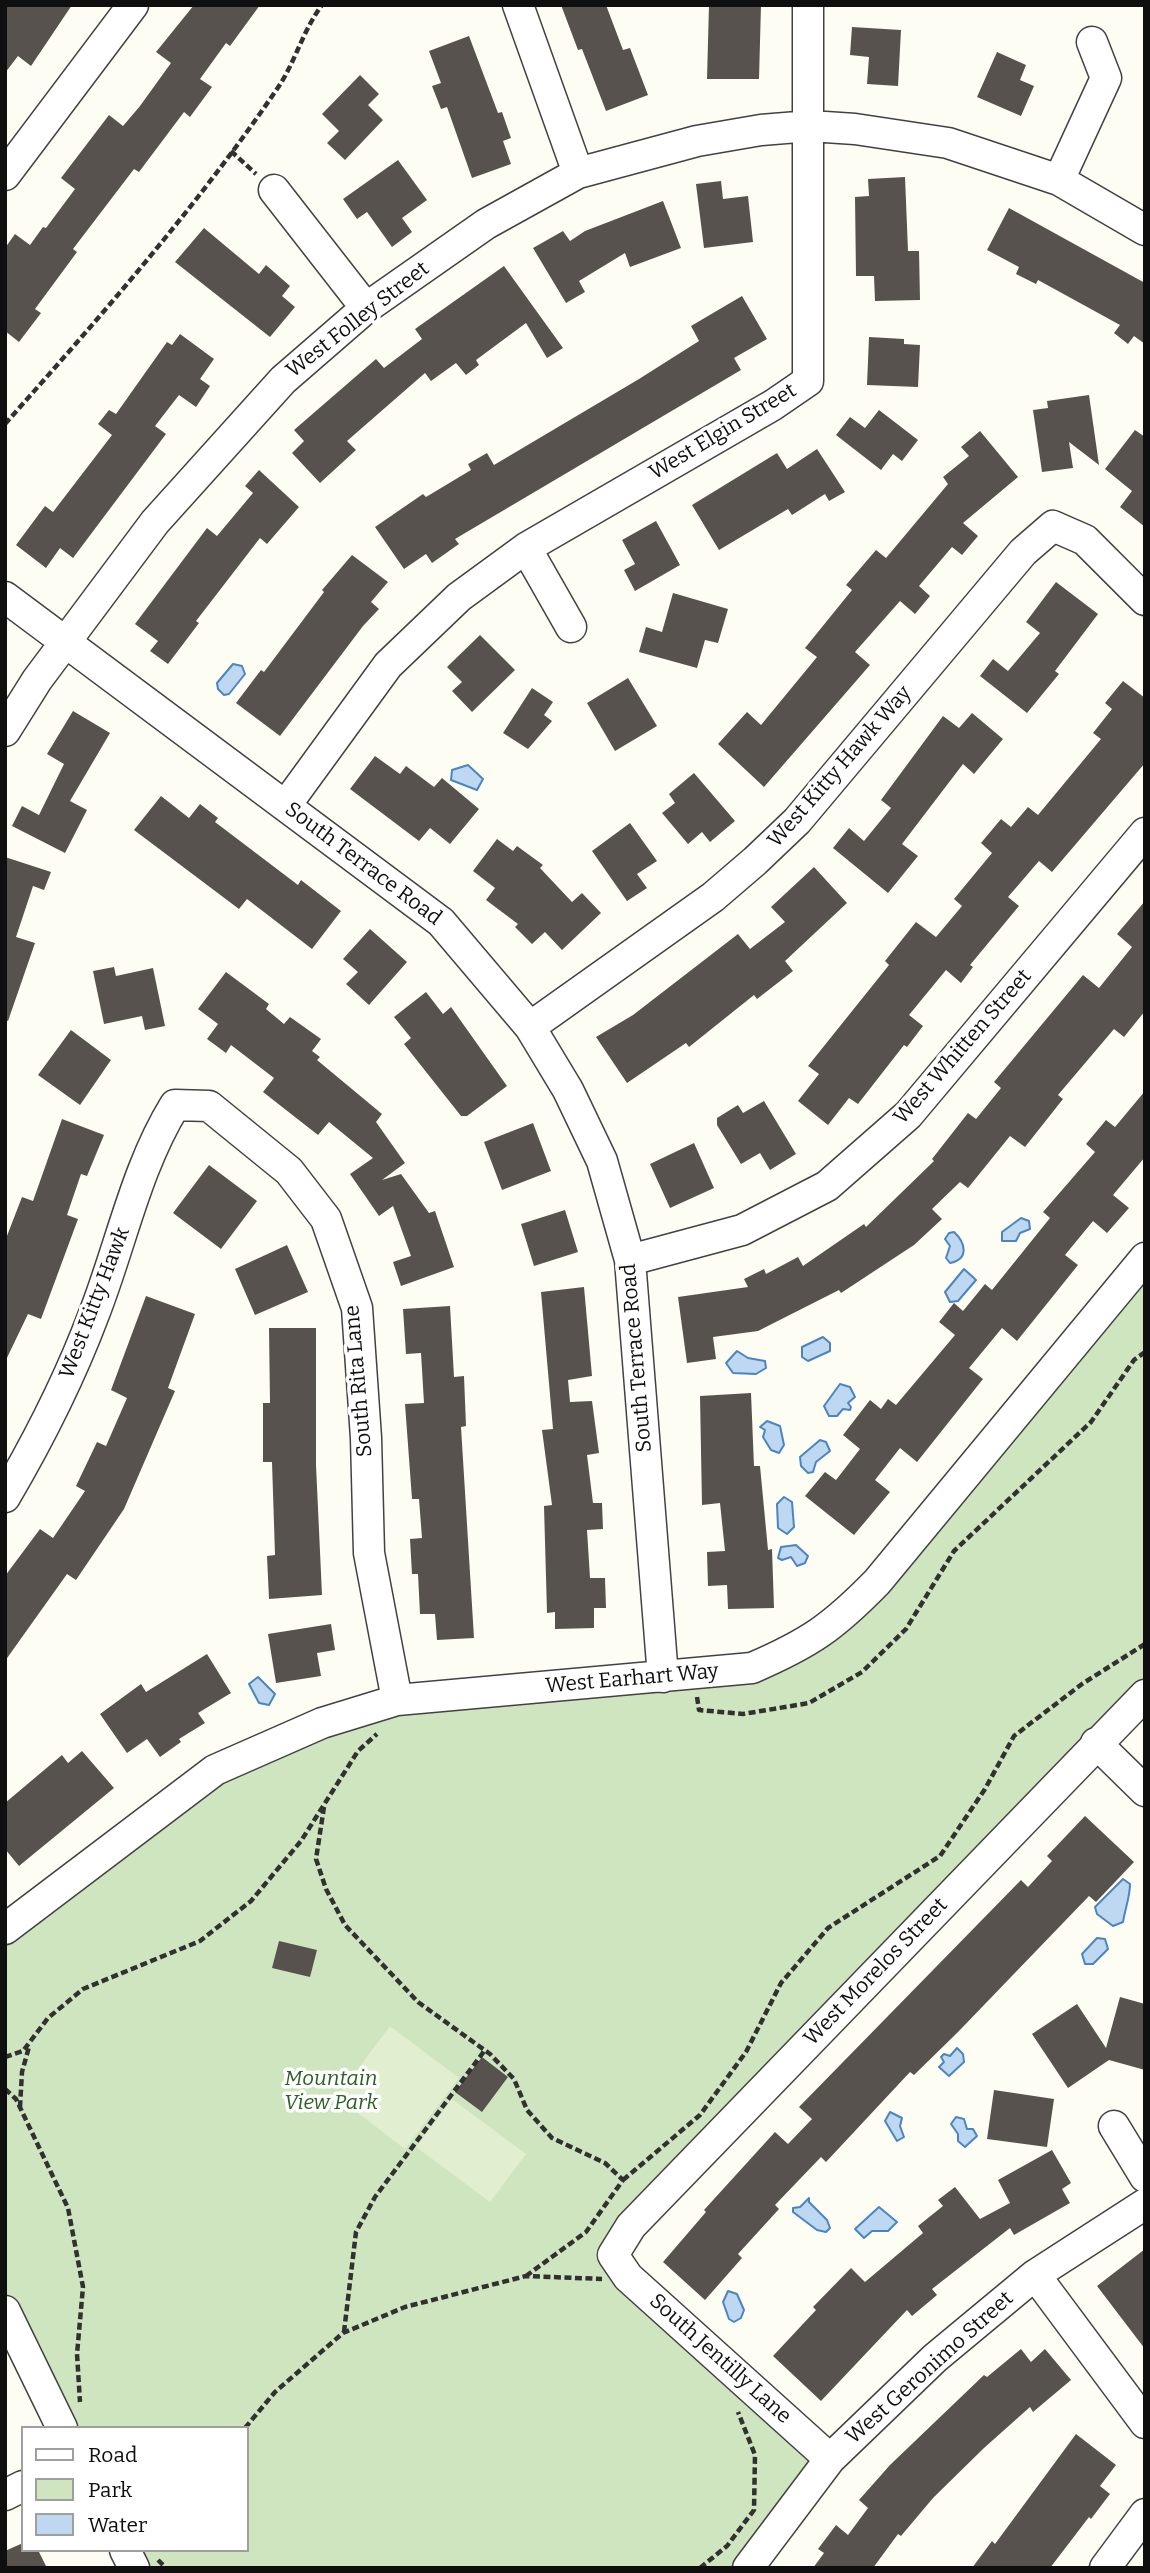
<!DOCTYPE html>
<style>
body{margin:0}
#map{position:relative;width:1150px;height:2573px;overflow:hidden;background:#fefdf3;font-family:Bitter,serif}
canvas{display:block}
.frame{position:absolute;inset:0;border:7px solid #0f0f0f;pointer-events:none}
.legend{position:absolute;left:21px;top:2426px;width:228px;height:126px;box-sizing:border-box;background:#fff;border:2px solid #9f9f9f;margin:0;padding:9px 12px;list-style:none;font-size:21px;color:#0f0f0f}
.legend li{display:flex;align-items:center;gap:14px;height:35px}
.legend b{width:35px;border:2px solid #9f9f9f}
</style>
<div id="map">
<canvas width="1150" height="2573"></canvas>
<div class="frame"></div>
<ul class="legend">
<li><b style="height:9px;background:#fff"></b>Road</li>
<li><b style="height:19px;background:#cfe5bf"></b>Park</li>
<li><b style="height:19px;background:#bdd8f0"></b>Water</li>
</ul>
</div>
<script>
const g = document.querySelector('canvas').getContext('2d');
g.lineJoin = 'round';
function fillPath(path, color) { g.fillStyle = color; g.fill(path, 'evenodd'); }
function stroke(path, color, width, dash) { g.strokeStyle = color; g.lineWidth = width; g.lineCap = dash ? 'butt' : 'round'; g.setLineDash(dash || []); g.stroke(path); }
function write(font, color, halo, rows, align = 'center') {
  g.font = font + ' Bitter,serif'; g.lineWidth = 7; g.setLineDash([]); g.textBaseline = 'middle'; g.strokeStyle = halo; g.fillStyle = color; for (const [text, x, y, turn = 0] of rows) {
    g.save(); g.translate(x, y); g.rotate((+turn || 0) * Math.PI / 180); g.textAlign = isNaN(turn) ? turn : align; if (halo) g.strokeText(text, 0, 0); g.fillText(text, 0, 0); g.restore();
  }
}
fillPath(new Path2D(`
 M1145 1258V1695L614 2255 830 2459 748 2568H134L125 2550H247V2428H62L5 2311V1929L215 1770 322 1723 801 1646Z`), '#cfe5bf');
fillPath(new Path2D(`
 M390 2026 459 2078 405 2149 337 2097Z
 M452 2099 526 2154 490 2202 416 2147Z`), '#e1eed0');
const water = new Path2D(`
 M233 664 242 666 245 674 229 694 224 695 218 689 217 683Z
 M468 765 483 779 477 790 451 780 452 770Z
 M1021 1218 1029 1221 1030 1229 1020 1233 1016 1241H1002V1232Z
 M954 1232C965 1242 970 1259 950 1263L946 1258 950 1246 945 1239 949 1233Z
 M964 1269 976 1280 958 1301 950 1302 945 1292Z
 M823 1337 830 1343V1351L808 1361 802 1357V1347Z
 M737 1351 748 1358 765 1361 766 1368 756 1374 733 1373 726 1363Z
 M840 1384 850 1387 855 1397 848 1403 851 1407 850 1410 843 1409 837 1416H829L824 1406Z
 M767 1421 780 1426 784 1445 779 1453 771 1450 763 1437 765 1430 760 1427Z
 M820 1440 826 1442 830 1451 816 1462 813 1472 808 1473 801 1466 800 1457Z
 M784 1497 792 1502 794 1527 787 1534 778 1528 777 1504Z
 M796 1545 808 1556 805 1563 797 1566 791 1557 782 1560 778 1558 781 1547Z
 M258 1677 275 1694 269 1705 259 1703 249 1684Z
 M1123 1879 1130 1884C1130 1897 1125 1909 1123 1922L1113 1926 1097 1914 1095 1907Z
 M1097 1938 1105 1939 1108 1949 1093 1964H1085L1082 1954Z
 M957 2048 963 2054 964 2062 949 2076 939 2067 944 2062 941 2057 944 2054 950 2056Z
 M890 2112 902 2118 900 2126 904 2137 897 2141 885 2121Z
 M956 2117 964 2119 967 2129H973L977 2136 965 2147 958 2141V2134L951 2124Z
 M809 2198V2202L827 2220 830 2228 826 2232 817 2230 793 2212V2208L800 2207Z
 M879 2207 897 2222 888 2231H872L864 2238 855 2229Z
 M728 2291 737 2294 744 2310 741 2318 734 2322 729 2319 723 2302Z`);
fillPath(water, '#bdd8f0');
stroke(water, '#4b85c0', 2);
fillPath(new Path2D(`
 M5 5H72L31 66 18 56 5 73Z
 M194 5H260L230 46 226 43 200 79 212 87 190 117 184 112 139 172 134 169 73 249 77 252 35 309 41 313 19 342 5 331V248L15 234 30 245 43 227 46 228 75 189 61 178 109 115 123 126 140 106 171 63 156 52Z
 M561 5H606L623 50 630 48 648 95 606 111 582 49 578 50Z
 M709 5H761L759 79H707Z
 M852 27 901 30 898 86 867 84 869 57 850 55Z
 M469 36 498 113 502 112 511 138 503 141 511 164 472 178 447 107 441 109 432 86 441 83 429 51Z
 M997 52 1026 65 1020 80 1034 86 1021 116 977 97Z
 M360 75 379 94 368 105 383 120 345 160 327 143 339 131 322 114Z
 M398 160 427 200 402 218 412 232 392 247 367 212 357 219 343 199Z
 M905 177 908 251H919L920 300 875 301 874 276H856L855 197 869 196 868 179Z
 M721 181 723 199 748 196 753 242 704 248 696 184Z
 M663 201 681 248 630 267 625 253 579 281 585 292 566 303 533 248 563 231 570 241 585 231Z
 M1009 208 1145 283V344L1134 336 1128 344 1114 333 1120 325 1038 280 1036 284 1016 274 1019 267 987 250Z
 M204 228 259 274 266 265 290 286 282 296 295 307 270 337 175 262Z
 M504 266 563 348 547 358 526 323 476 360 479 365 466 375 456 363 431 381 425 373 347 441 356 450 320 483 292 453 304 441 294 430 376 359 384 368 422 339 415 329Z
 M742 296 767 339 734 358 741 370 455 539 459 544 432 563 426 554 404 569 375 527 423 494 426 497 471 470 468 464 487 453 494 465 639 379 699 341 691 326Z
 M180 334 214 359 200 379 210 386 196 407 179 395 155 426 166 434 73 558 60 548 46 568 16 545 45 506 53 512 112 435 98 424 109 410 116 414 167 342 172 345Z
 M869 337 904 339V344L920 345 918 387 867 385Z
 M1089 395 1099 465 1069 442 1073 468 1042 472 1033 410 1048 408 1047 401Z
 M879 410 918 440 902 461 893 454 881 470 836 435 850 417 865 428Z
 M1135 430 1145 437V527L1120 507 1132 491 1105 469Z
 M980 431 1018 477 963 523 978 536 962 555 952 547 919 586 930 596 915 614 900 601 855 652 870 665 764 787 718 744 747 712 761 725 817 657 805 648 852 590 846 585 876 550 886 558 948 484 943 477 969 456 961 447Z
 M817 449 845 492 829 501 825 494 792 515 788 509 719 550 692 505 777 453 787 469Z
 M259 470 299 507 267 544 260 538 196 621 199 623 168 664 150 651 158 641 135 624 207 528 217 536 253 493 245 486Z
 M656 521 680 565 635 591 624 570 635 564 622 540Z
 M352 555 388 582 371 602 379 609 363 626 280 736 236 703 261 670 264 672 324 592 322 590Z
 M1056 582 1098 614 1055 671 1059 674 1027 713 980 676 993 659 1008 671 1040 633 1026 622Z
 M673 593 728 609 718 643 705 640 697 668 639 652 646 627 662 632Z
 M480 635 515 670 472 712 452 691 462 682 447 667Z
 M628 678 657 726 615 751 587 703Z
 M1123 681 1145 698V763L1052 872 1039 861 1008 897 1019 906 970 965 973 967 961 983 946 970 909 1015 923 1026 907 1047 904 1045 858 1104 849 1098 828 1125 798 1101 819 1074 808 1066 889 965 885 961 916 922 936 937 962 906 954 899 992 853 981 843 1001 819 1011 827 1028 807 1038 815 1101 739 1093 733 1112 709 1105 703Z
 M532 688 553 702 544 715 552 721 528 749 503 733Z
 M73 711 110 733 70 801 87 810 65 853 12 826 22 806 39 815 64 764 47 754Z
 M972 713 1003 739 974 774 963 764 902 844 918 856 888 893 833 848 849 828 864 841 891 808 881 800 943 716 959 728Z
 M375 756 400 774 406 766 434 787 442 778 479 809 450 844 430 828 419 841 350 789Z
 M694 773 735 821 710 842 702 832 688 844 662 813 675 803 669 794Z
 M161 796 189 818 200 804 218 818 215 822 298 885 301 880 341 911 312 949 247 899 239 909 134 830Z
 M630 823 657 861 637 874 647 888 627 901 592 851Z
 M497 839 513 851 517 846 543 865 540 868 572 902 582 893 601 913 562 950 545 932 532 944 515 927 518 924 486 900 495 888 473 871Z
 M5 857 51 872 44 890 33 886 16 937 35 943 8 1021 5 1020Z
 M814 867 847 903 785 961 793 971 757 999 754 995 689 1047 686 1043 627 1083 596 1037 633 1015 738 934 750 949 785 922 771 907Z
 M1145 901V1011L1124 1037 1114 1029 1058 1095 1063 1099 1025 1147 1010 1136 968 1188 960 1182 932 1209 942 1219 914 1245 841 1293 839 1290 758 1331 713 1337 716 1359 687 1363 678 1297 748 1287 744 1279 764 1269 766 1274 798 1257 803 1266 864 1224 866 1227 934 1161 932 1159 968 1113 976 1119 1001 1088 994 1082 1083 975 1099 988 1132 947 1117 934Z
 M370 929 407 962 369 1005 346 984 358 972 343 959Z
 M114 967 116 976 153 968 165 1026 145 1030 142 1016 104 1024 93 971Z
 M226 972 269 1004 266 1009 284 1024 290 1017 321 1039 312 1051 320 1057 317 1060 382 1114 376 1122 405 1163 382 1180 401 1174 429 1213 435 1211 454 1267 401 1286 393 1262 411 1256 393 1206 379 1216 350 1174 373 1158 329 1122 318 1135 263 1092 274 1078 231 1045 226 1053 207 1039 218 1024 198 1009Z
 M426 992 443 1014 451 1007 507 1086 467 1116H461L404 1044 411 1038 394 1017Z
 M71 1030 111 1060 80 1105 38 1075Z
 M1145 1091V1157L1113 1195 1129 1208 1107 1233 1093 1221 1065 1255 1078 1265 1017 1341 1002 1328 969 1368 983 1379 917 1462 900 1448 875 1480 890 1492 854 1535 805 1496 825 1472 836 1480 860 1449 843 1435 870 1400 881 1409 888 1399 896 1405 955 1335 939 1322 954 1303 963 1311 985 1284 992 1290 1050 1218 1043 1212 1095 1152 1086 1144 1106 1120 1115 1127Z
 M764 1101 796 1154 770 1170 760 1153 741 1164 717 1125V1118L738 1105 743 1113Z
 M62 1119 104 1135 87 1176 81 1174 67 1215 78 1219 41 1319 28 1314 5 1362V1241L22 1197 33 1201Z
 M533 1123 551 1171 502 1190 484 1142Z
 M694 1143 714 1188 670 1208 650 1164Z
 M209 1165 257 1201 221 1249 173 1213Z
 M565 1210 578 1252 534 1266 521 1224Z
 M287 1245 308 1292 255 1315 235 1269Z
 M584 1287 592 1376 568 1380 570 1402 592 1401 599 1453 587 1455 593 1503H602L603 1529 587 1530 590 1578H605L606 1608H594V1628L555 1629V1612L547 1613 544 1506 552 1505 542 1430 553 1429 541 1292Z
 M146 1296 195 1314 168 1388 175 1391 124 1509 76 1580 67 1574 5 1661V1576L40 1529 53 1538 85 1491 76 1486 97 1442 106 1446 127 1398 111 1390Z
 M450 1306 454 1377 464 1376 466 1426 461 1427 474 1638 437 1640 435 1614H420L418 1574H412L410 1539 422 1538 419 1499H412L405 1404 424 1403 421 1353 406 1354 403 1309Z
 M269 1328H316V1465L322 1595 269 1599 267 1556 275 1555 272 1462H263V1403H270Z
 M751 1393 754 1466H760L768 1550 772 1549 774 1608 728 1609 727 1585 708 1586 707 1552 725 1551 720 1503 702 1505 700 1396Z
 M331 1624 335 1650 317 1653 321 1676 276 1683 268 1634Z
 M207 1654 231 1693 198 1713 205 1723 179 1739 181 1742 160 1757 147 1739 127 1753 100 1714 141 1684 146 1692Z
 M82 1751 114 1788 19 1866 5 1849V1803L62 1755 68 1763Z
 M1085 1816 1134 1862 1096 1902 1089 1896 958 2032 914 2075 910 2072 826 2162 821 2157 775 2205 779 2209 738 2254 742 2258 705 2300 663 2262 706 2212 704 2210 775 2132 788 2144 812 2119 799 2107 1021 1880 1028 1887 1052 1861 1047 1856Z
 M279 1941 317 1950 310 1977 272 1968Z
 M1120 1997 1145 2004V2070L1109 2060 1068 2088 1032 2034 1077 2004 1106 2048Z
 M482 2057 508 2077 482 2112 455 2092Z
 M994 2090 1054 2099 1047 2147 987 2139Z
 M1052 2150 1071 2183 1062 2189 1070 2203 1014 2235 1010 2228 932 2289 937 2295 912 2316 907 2310 821 2401 773 2356 816 2310 813 2307 851 2268 865 2282 923 2233 918 2226 943 2206 938 2200 955 2187 980 2219 1010 2203 998 2180Z
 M1145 2249V2349L1097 2286Z
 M1021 2349 1031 2362 1045 2349 1071 2380 1033 2412 1030 2407 984 2448 933 2498 901 2536 898 2534 873 2568H813L824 2553 818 2549 836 2525 848 2535 868 2508 859 2500 890 2465 984 2375 987 2377Z
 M1076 2434 1116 2465 1100 2486 1110 2494 1091 2519 1089 2517 1050 2568H972L992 2541 995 2544Z
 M23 2543V2550H38L47 2568H5V2551Z`), '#57524d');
const minor = new Path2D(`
 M518 5 578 173
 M5 175 133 5
 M1059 180 1106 78 1092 42
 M274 190 366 308
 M526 548 571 627
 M5 597 441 922 530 1027 568 1090 602 1161 630 1260 663 1677
 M5 731 37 680 155 522 283 380 366 308 486 224 578 173 697 141 761 130 810 126 855 129 948 143 1059 180 1145 230
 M286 805 388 665 459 597 526 548 773 405 808 381V5
 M530 1027 713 897 755 861 797 821 1023 552 1053 526 1085 540 1145 600
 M630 1260 742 1230 827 1186 908 1115 1145 833
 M5 1497C39 1439 70 1378 94 1314 121 1245 136 1168 175 1105L209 1106 289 1171 326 1219 357 1308 366 1438 369 1553 397 1700
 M1096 1743 1145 1791
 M5 1929 215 1770 322 1723 397 1700 752 1668C810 1643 833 1627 877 1582L1145 1258
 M1114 2126 1145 2177
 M1035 2275 1145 2423
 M5 2311 62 2428
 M830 2459 628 2277 613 2255 631 2226 1145 1695
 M5 2495 23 2486
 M125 2550 134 2568
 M748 2568 830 2459 935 2358 1035 2275 1145 2204
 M1105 2568 1145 2514`);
stroke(minor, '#424242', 33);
stroke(new Path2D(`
 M231 151 256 174
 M5 424C100 317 196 208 277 89 295 63 303 30 322 5
 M697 1697 699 1710 743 1714 809 1703 862 1672 906 1629 954 1551 1091 1422 1134 1360 1145 1352
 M324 1807 316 1859 326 1889 345 1925 418 2002 490 2054 514 2079 527 2110 552 2138 605 2163 623 2180 586 2232 526 2276
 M5 2057 23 2051 48 2018 83 1989 200 1941 251 1901 301 1841 358 1751 377 1734
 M5 2089 16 2099 68 2208 83 2287 77 2354 80 2402
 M20 2107 22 2072 29 2047
 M623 2180 700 2115 746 2052 781 1983 828 1928 940 1856 985 1789 1014 1736 1082 1684 1145 1644
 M344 2332 356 2232 375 2197 485 2050
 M245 2428 275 2392 343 2333 405 2307 526 2276 602 2279
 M158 2560 166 2568
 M700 2568 727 2546 754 2510 755 2455 738 2412`), '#313131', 4.5, [7, 3.5]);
stroke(minor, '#fff', 30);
write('21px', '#0f0f0f', '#fff', [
 ["West Folley Street",358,320,-38],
 ["West Elgin Street",723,432,-31],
 ["West Kitty Hawk Way",840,767,-49],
 ["South Terrace Road",363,864,37],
 ["West Whitten Street",963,1047,-49],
 ["West Kitty Hawk",95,1303,-69],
 ["South Terrace Road",637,1358,-95],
 ["South Rita Lane",359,1381,-95],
 ["West Earhart Way",632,1679,-5],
 ["West Morelos Street",876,1972,-46],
 ["South Jentilly Lane",720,2359,42],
 ["West Geronimo Street",930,2368,-42]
]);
write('italic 21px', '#2c6126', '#fff', [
 ["Mountain",331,2079],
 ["View Park",331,2103]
]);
</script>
